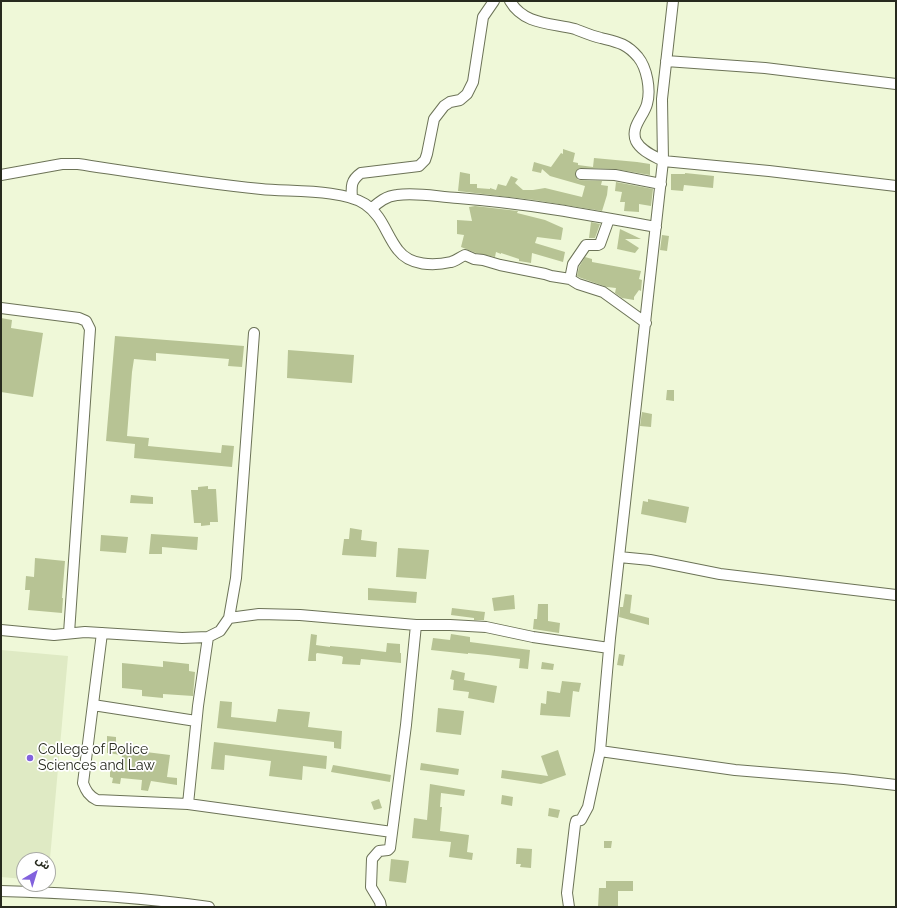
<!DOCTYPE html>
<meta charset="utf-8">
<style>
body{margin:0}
#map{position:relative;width:897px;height:908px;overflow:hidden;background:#eff8d8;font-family:Raleway,"Noto Sans Arabic",sans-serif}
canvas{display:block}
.frame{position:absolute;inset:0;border:2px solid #272a1e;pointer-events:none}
.north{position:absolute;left:16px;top:852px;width:40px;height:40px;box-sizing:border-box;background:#fff;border:1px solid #a9aaa5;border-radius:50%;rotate:38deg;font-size:11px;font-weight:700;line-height:16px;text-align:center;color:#272a1e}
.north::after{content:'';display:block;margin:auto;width:14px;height:18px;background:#8262dd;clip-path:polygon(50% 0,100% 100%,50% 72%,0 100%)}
</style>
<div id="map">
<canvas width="897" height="908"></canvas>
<div class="frame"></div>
<div class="north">ش</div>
</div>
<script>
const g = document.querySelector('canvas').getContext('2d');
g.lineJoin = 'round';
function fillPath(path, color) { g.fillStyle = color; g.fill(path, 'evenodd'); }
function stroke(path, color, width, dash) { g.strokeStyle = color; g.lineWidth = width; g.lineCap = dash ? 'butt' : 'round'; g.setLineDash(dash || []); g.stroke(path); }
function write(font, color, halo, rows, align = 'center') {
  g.font = font + ' Raleway,sans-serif'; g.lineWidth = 3.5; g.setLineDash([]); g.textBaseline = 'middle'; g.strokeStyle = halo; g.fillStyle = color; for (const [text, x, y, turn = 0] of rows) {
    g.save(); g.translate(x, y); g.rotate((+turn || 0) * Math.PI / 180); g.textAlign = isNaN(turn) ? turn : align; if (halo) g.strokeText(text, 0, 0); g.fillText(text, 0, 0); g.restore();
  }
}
fillPath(new Path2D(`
 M1 650 68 656 48 881V860H24V879L1 877Z`), '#dfeac4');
fillPath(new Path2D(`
 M563 149 575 153 573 162 578 163V165L593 167 594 158 637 162 650 164V175L615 169 581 168 578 169 575 174 578 180 602 181 601 185 608 186 607 195 602 211 534 200 458 191 460 172 470 174V184H477V188L490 189V188L496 190 498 184 506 186 511 176 518 179 515 183 523 190H533L545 188 582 197 585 186 550 176 542 169 541 173 532 171 534 162 551 167 561 153 563 154Z
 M685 173 714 176 713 188 684 185 683 191 671 190V174H685Z
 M616 182 653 189 651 206 639 204V212L624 211 625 202H620L622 192 615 191Z
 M475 206 518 211 517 213 545 220 563 228 561 240 537 237 535 243 565 252 563 262 532 253 531 263 519 261V259L501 253V254L496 252 495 257 476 253 461 247 464 235 457 234V220L472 221 469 207Z
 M591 222 600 224 595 238H589Z
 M620 229 641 239H625L639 248 635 253 617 249Z
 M662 235 669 236 667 251 660 250Z
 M585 257 592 259V262L641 271 639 279 642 280 641 291 639 290 634 297V300L622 298 615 293 616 288 607 287 581 278 577 276 579 267Z
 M1 318 12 320 11 328 43 333 33 397 1 392Z
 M115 336 244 346 242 367 228 366 229 359 156 353V361L134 359 132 372 127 436 149 438 148 446 221 453 222 445 234 446 232 467 134 458 135 444 106 441Z
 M288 350 354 355 352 383 287 378Z
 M667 390H674V401L666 400Z
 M642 412 652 414 651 427 640 426Z
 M208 486V489H216L218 522H210V525L201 526V523H194L191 490H198V487Z
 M131 495 153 497V504L130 503Z
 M648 499 689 507 686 523 641 514 643 501 648 502Z
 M350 528 362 530 361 540 377 542 376 557 342 555 344 539H349Z
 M151 534 198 537 197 550 162 547V554H149Z
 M101 535 128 537 126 553 100 551Z
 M398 548 429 550 426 579 396 577Z
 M35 558 65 561 62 598H63L62 613 28 610 30 590H25L26 576 34 577Z
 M368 588 417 592 416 603 368 600Z
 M625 594 632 595 630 613 649 618V625L619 617 620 607H623Z
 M514 595 515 609 494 611 492 598Z
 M538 604H548V621L560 623 559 633 533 629 534 619H537Z
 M452 608 485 612 484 619V620H474V618L451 615Z
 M311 634 317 635 316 645 330 647V646L362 649 386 652 387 643 400 644V653H401V663L361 659 360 665 342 664 343 657 341 656 317 653 316 654V661H308Z
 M451 634 470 637V642L530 650 528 669 519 668 520 659 488 655 468 653V654L431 650 433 638 450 640Z
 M619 654 625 655 623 666 617 665Z
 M163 661 189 664V671L195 672 193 696 163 694V698L142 696V690L122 688V663L163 667Z
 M542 662 554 664 553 670 541 669Z
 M452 670 465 673 464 680 497 686 494 703 468 698 469 692 453 690 454 680 450 679Z
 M562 681 581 683 579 692 573 691 570 717 540 715 541 703 546 704 547 691 560 693Z
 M220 701 232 702 231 717 276 722 278 709 310 712 308 727 342 731 341 749 334 748V742L217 728Z
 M438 708 464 711 461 735 436 732Z
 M107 736 116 737V748L138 751V746H146V752L170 755 167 777 177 778V785L151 781 148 791 141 790 142 780 121 778 120 784 112 783 113 778 110 777V770L120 771 122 755 107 753Z
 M214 742 327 756 326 769 303 766 302 780 269 776 271 761 225 755 224 770 211 769Z
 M558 750 566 775 541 784 501 778 502 770 548 776 541 756Z
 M421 763 459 769 458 775 420 770Z
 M333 765 391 775 390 782 331 772Z
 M430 784 465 790 464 796 441 793 440 807H442L440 831 469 835 467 852 473 853 472 860 449 857 451 842 412 838 414 818 427 820Z
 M502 795 513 797 512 806 501 804Z
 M379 799 382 808 374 810 371 802Z
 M549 808 560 810 558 818 548 816Z
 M604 841H612L611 848H604Z
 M517 848 532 849 531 868 520 867 521 864H516Z
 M391 859 409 861 406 883 389 881Z
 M606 881H633V891H618V907H598L599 888H606Z`), '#b7c394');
const minor = new Path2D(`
 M510 1C524 25 551 23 575 29 583 32 592 36 601 38 617 42 626 43 638 57 647 68 651 90 647 104 644 116 630 127 636 141 641 151 654 156 663 161L769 171 896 186
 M666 61 765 68 896 84
 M581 174 615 175 661 184
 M1 175 62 164H78C138 173 199 183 261 189 288 192 343 189 365 204 383 216 386 235 398 250 410 266 434 266 451 262 456 261 460 257 465 255L474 259 483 260 500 265 545 274 551 276 570 279 578 284 603 292 646 323
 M352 198C351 186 351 180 361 173L419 166 425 160 427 154 434 119 444 106 450 102 460 100 467 94 473 82 483 17 494 1
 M371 209C379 202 386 196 397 195 417 192 438 197 458 198 525 203 590 215 656 227
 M570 279 573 264 586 245H598L600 244 609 219
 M1 308 79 318 86 321 90 329 69 633
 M619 557 650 560 720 574 896 595
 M229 618 259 614 300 615 416 625H450L486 627 533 637 609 648
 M1 630 54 635 85 632 182 638 208 637 220 631 229 618 236 578 254 333
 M102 633 83 783C86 791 89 796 97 800L188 804 392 832
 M93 705 196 721
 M600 751 735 770 844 779 896 785
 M188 804 198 706 208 637
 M1 891C71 893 140 897 209 907
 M381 907 380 902 371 887 372 859 379 851 388 850 390 848 406 725 416 625
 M569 907 567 893 575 825 576 821 581 820 588 807 600 751 610 638 663 161 662 99 673 1`);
stroke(minor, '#6c7357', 12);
stroke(minor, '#fff', 10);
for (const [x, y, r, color] of [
 [30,758,4,"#8262dd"]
]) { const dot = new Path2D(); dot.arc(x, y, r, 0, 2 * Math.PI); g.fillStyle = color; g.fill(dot); stroke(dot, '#fff', 1.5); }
write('14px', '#272a1e', '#fff', [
 ["College of Police",38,750],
 ["Sciences and Law",38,766]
], 'left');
</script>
